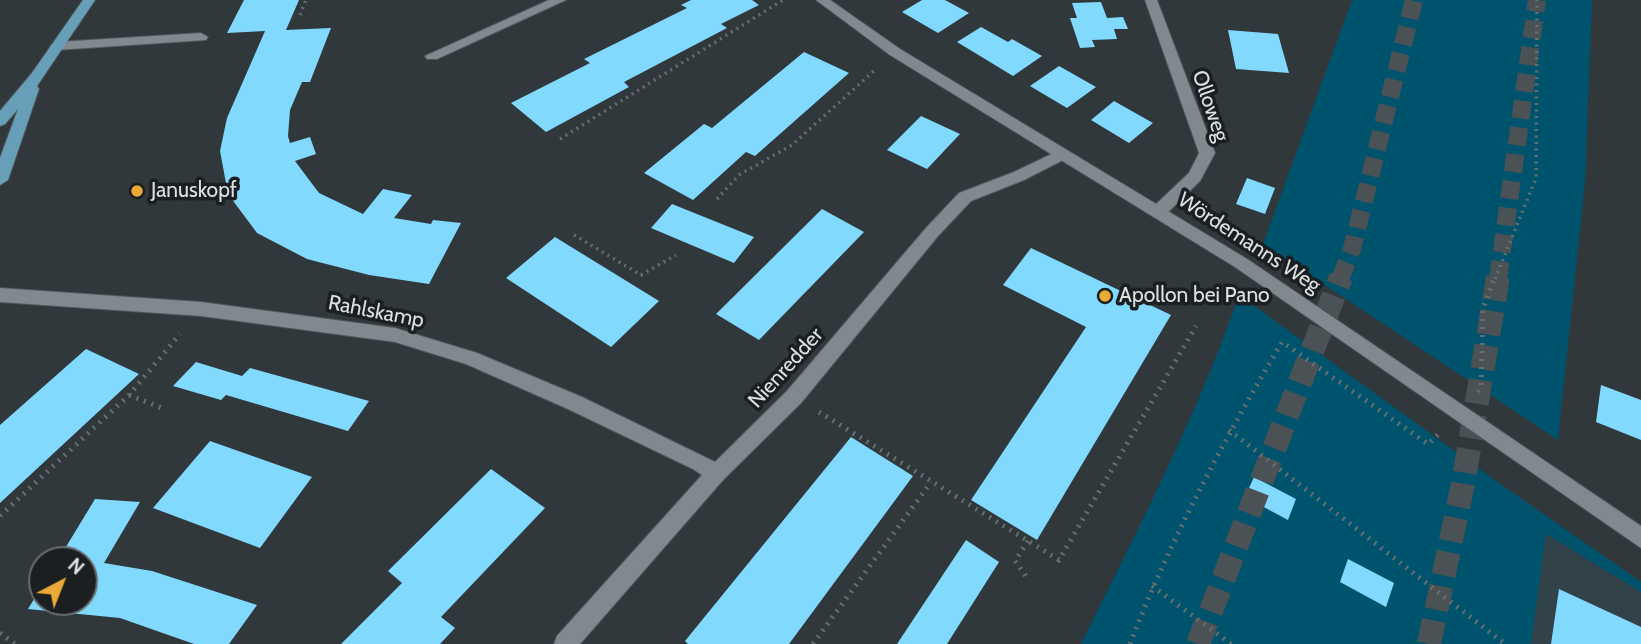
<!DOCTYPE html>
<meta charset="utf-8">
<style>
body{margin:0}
#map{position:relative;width:1641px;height:644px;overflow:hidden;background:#30383c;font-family:Cabin,sans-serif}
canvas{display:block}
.north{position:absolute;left:28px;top:546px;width:70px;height:70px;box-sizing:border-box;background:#1b1f21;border:2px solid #686d6f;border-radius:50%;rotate:42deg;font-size:19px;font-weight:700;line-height:28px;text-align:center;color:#dce2e4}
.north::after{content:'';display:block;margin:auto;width:24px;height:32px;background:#eaaa38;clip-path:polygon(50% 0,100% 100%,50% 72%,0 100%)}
</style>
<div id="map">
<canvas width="1641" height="644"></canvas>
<div class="north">N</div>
</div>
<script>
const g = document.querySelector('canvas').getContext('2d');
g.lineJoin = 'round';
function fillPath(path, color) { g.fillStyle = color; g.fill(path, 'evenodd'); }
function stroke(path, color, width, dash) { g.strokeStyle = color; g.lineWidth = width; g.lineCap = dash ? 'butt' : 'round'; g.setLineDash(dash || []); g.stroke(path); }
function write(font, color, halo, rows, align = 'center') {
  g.font = font + ' Cabin,sans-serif'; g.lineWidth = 7; g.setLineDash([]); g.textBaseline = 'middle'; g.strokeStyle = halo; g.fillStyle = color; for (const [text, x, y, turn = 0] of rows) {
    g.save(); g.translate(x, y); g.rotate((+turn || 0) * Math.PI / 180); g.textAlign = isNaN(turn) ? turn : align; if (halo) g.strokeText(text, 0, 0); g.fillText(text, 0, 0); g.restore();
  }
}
fillPath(new Path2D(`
 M1545 534 1641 592V644H1531Z`), '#324249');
fillPath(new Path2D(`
 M1352 0H1592L1585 182 1558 440 1263 244Z
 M1239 295 1492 478 1641 582V592L1546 534 1531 644H1081C1138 529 1197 416 1239 295Z`), '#00536d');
fillPath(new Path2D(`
 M244 0H299L286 30 331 28 310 82H302L290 110 288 136 290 143 310 137 316 154 295 161 319 193 363 214 383 189 412 195 394 218 431 224 433 220 461 223 429 284 369 275 307 259 257 233 228 194 220 151 227 118 265 31 227 33Z
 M691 0H752L759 5 721 24 727 28 624 82 629 87 546 132 511 103 590 63 584 59 687 8 681 5Z
 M922 0H945L969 13 938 33 902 12Z
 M1101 2 1107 18 1123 17 1128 29H1114L1117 39 1092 40 1095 47 1080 48 1070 18H1077L1072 3Z
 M981 27 1008 42 1012 39 1042 56 1013 76 957 42Z
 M1228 30 1278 34 1289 73 1236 69Z
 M804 52 849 73 755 156 746 152 693 200 644 173 704 124 712 128Z
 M1059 66 1096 87 1067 108 1030 86Z
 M1114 101 1153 123 1129 143 1091 120Z
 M921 116 960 134 927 169 887 150Z
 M1247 178 1275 188 1265 214 1236 204Z
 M672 204 754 237 734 263 651 228Z
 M822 209 864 232 759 340 716 314Z
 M555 237 659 301 611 347 506 278Z
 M1031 248 1171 315 1037 540 971 500 1086 327 1003 285Z
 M86 349 139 374 0 503V425Z
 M196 362 242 376 250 368 369 401 348 431 226 395 221 400 173 386Z
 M1601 385 1641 400V440L1596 422Z
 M851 437 913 476 789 644H688L685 641Z
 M210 441 312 477 260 548 153 508Z
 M491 469 545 508 441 617 455 628 440 644H341L402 583 388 571Z
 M1254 477 1296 499 1288 520 1245 497Z
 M95 499 140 502 104 563 152 571 257 605 229 644H194L120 618 28 609 42 586V602H84V560H58Z
 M966 540 999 562 947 644H897Z
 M1348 559 1394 583 1386 607 1340 582Z
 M1559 589 1641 627V644H1551Z`), '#82d9fe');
stroke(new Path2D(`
 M1340 279 1352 249 1414 0
 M1498 279 1537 0`), '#4a5255', 18, [18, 9]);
stroke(new Path2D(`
 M1198 644 1341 277
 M1429 644 1463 484 1498 277`), '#4a5255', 24, [24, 11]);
const lane = new Path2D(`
 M549 0H566L437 59H427L425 56Z
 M201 33 208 37 206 40 57 50 50 46 57 42Z`);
const street = new Path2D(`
 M1145 0H1157L1215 153 1200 181 1165 215H1153L1151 211 1153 207 1189 173 1199 153Z
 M1062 149 1070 154 1067 158 1024 180 971 201 938 236 801 403 723 480 580 644H554L557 636 702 475 693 469 568 409 466 364 395 342 201 316 0 302V288L201 302 395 328 477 353 582 397 715 462 787 391 926 228 959 193 1014 172Z`);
const secondary = new Path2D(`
 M816 0H830L900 49 1247 259 1641 526V548L1235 267 890 55Z`);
const primary = new Path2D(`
 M83 0H95L37 86 39 89 8 180 0 185V158L18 109 5 124 0 126V111L32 73Z`);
stroke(lane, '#4f5659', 2);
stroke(street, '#4f5659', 2);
stroke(secondary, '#4f5659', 2);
stroke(primary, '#4f5659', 2);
stroke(new Path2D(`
 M300 15 306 0
 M560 139 783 0
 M717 199 739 175 792 145 875 70
 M574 235 641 275 676 255
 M1495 279 1536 178 1537 0`), '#666e71', 3.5, [2, 4.5]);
stroke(new Path2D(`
 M1478 392 1481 388 1483 308 1495 277
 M129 395 164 409
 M819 412 1059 560 1196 326
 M1229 430 1505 644
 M0 516 129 395 180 334
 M1028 541 1015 561 1028 579
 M1152 586 1231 644
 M0 633 15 644
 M813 644 931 482
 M1130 644C1171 538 1224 440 1282 342L1428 444 1441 432`), '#666e71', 5, [2, 6]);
fillPath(lane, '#80898e');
fillPath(street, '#80898e');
fillPath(secondary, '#80898e');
fillPath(primary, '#669fb7');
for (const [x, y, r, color] of [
 [137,191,7,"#eaaa38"],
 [1105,296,7,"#eaaa38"]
]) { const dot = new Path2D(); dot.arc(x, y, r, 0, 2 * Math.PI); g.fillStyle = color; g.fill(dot); stroke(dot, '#1b1f21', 2.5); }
write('21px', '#dce2e4', '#1b1f21', [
 ["Olloweg",1210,106,71],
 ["Wördemanns Weg",1249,243,33],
 ["Rahlskamp",376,312,11],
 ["Nienredder",786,368,-48]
]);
write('21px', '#dce2e4', '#1b1f21', [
 ["Januskopf",151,191],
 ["Apollon bei Pano",1119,296]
], 'left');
</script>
